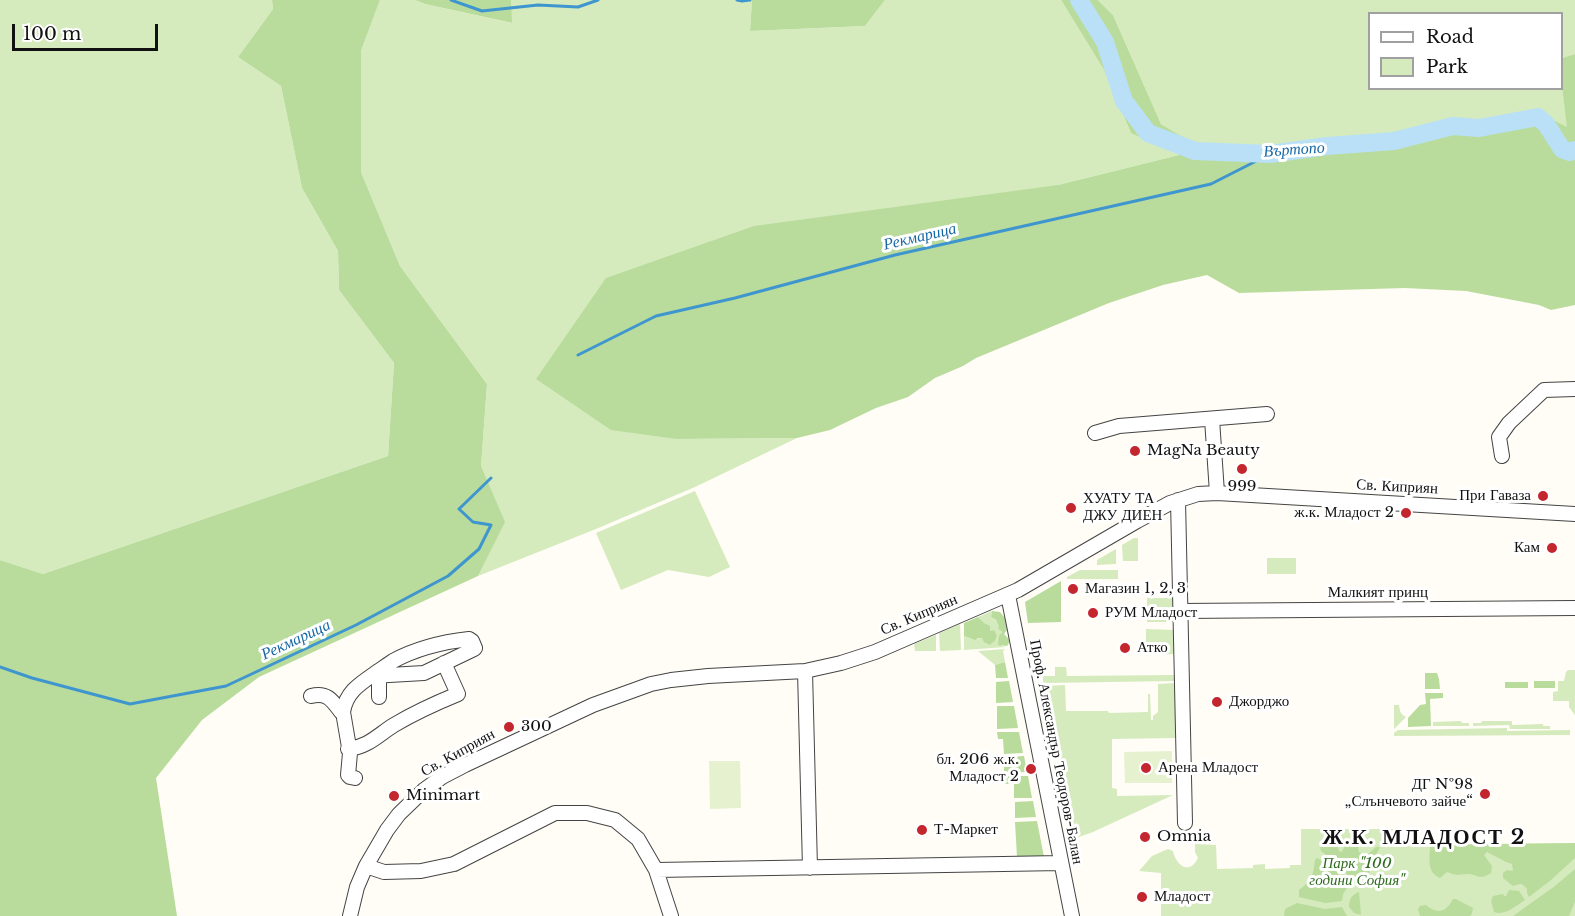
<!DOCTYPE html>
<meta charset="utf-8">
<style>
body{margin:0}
#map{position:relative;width:1575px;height:916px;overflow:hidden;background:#fffdf5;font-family:"Libre Baskerville",serif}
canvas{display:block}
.legend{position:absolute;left:1368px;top:12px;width:195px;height:78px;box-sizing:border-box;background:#fff;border:2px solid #a0a0a0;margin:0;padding:8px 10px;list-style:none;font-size:18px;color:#111}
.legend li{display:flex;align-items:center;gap:12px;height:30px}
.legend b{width:30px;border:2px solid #a0a0a0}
.scale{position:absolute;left:12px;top:24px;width:146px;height:27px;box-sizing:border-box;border:3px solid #111;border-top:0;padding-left:8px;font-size:18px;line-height:21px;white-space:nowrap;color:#111;-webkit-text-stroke:4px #fff;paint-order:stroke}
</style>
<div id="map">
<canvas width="1575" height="916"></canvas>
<ul class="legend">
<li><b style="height:8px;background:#fff"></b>Road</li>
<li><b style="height:16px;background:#d5ebbd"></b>Park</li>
</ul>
<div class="scale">100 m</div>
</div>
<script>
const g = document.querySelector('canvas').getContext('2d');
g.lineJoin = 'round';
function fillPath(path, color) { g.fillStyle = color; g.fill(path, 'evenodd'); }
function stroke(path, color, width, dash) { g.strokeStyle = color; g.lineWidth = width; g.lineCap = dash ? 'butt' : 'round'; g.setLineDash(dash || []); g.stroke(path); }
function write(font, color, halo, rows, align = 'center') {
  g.font = font + ' "Libre Baskerville",serif'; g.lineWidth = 6; g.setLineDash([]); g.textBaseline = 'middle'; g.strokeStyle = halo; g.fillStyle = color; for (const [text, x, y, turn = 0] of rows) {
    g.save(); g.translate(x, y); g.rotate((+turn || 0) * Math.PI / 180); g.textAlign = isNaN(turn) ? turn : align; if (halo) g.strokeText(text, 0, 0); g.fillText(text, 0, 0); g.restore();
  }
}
fillPath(new Path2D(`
 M0 0H272L273 9 238 57 281 86 302 188 338 251 339 290 394 363 388 456 43 574 0 560Z
 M380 0H415L425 4 511 23V0H752L750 31 865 26 885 0H1061L1104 70 1131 133 1195 145 1161 124 1113 15 1098 0H1575V54L1562 58V14H1370V88H1562V87L1568 128 1538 112 1479 128 1453 126 1394 141 1327 146 1270 154 1195 151 1058 185 677 439 797 438 695 487 596 529 478 576 504 522 481 466 487 384 400 266 361 172V51Z
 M695 491 730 567 709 577 668 570 621 590 596 533Z
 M1134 538H1138V561H1123L1122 545Z
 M1116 549V564L1097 565V560Z
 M1267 558H1296V574H1267Z
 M1080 570H1118V579H1067V577Z
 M1147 598H1175V622H1147Z
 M992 611 991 617C1004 625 1001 633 1002 646L1006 647 964 650V636L972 639 982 638 990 645 995 641 997 636 990 631 978 617Z
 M960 624 961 650 940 651 939 633Z
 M1146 629 1175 630 1176 654 1148 655 1146 653Z
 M936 635V651H915L914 644Z
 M1005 649 1003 651 1005 662 995 665 978 651Z
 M1055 667H1066L1067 676 1175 675V681L1043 683V676H1055Z
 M1568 670H1575V715L1569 707V701H1553V692L1558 691V681H1564L1566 672Z
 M1175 683 1176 738 1112 739V788L1117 789V796L1173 795 1093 832 1073 839 1053 734 1056 733 1046 686 1065 685 1066 711H1108L1109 713 1148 712V694H1150L1151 720H1153V716L1158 712V684Z
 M1394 705H1399C1400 711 1400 714 1406 717L1394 729Z
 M1461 721 1462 723H1469V726H1433V722Z
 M1482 721H1512V725L1543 724V726H1550V729H1510L1509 725 1473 726V723H1481Z
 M1507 728V731L1570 730V735L1394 736V733L1398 730Z
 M1301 829H1396L1397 845 1575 843V916H1161V873L1139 871 1152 856 1168 849 1173 851C1176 865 1189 876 1198 858L1195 852V844L1216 845 1217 869 1253 868V865L1265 864V869L1290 868V865H1301Z`), '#d5ebbd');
fillPath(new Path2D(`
 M272 0H380L361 51V172L400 266 487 384 481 466 505 522 478 576 259 677 202 720 156 778 177 916H0V560L43 574 388 456 394 363 339 290 338 251 302 188 281 86 238 57 273 9Z
 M415 0H511L512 23 425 4Z
 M752 0H885L865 26 750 31Z
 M1061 0H1098L1113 15 1161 124 1196 145 1172 151 1131 133 1104 70Z
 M1575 54V305L1551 310 1539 305 1466 291 1405 288 1239 293 1207 275 1163 285 1109 303 976 358 963 366 935 378 908 397 876 408 830 430 797 438 677 439 611 430 536 379 606 278 754 226 1058 185 1195 151 1270 154 1327 146 1394 141 1453 126 1479 128 1538 112 1567 127 1562 87V58Z
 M1061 581V622L1028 623 1025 602Z
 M992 611 1000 612 1005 618 1007 630 1004 634 1009 639V643L1007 646 998 645 999 636 1002 632 998 628 999 626 996 620 991 617Z
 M978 617 984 623 990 626V631L994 630 997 636 995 641 990 645 984 642 982 638H978L975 640 964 636V623Z
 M1005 662 1008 678H996L995 665Z
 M1425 673H1437L1439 679 1440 689H1425Z
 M1009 681 1013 702 996 703V682Z
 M1534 681H1555V688H1534Z
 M1505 682H1528V688H1505Z
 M1425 693H1443V698L1430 699 1431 726 1408 727V718L1420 705 1426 704Z
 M997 706H1014L1018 728 997 729Z
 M997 732H1019L1023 753 1004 754 1003 739H998Z
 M1024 756 1027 772 1004 773V757Z
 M1005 776H1028L1032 798H1014V784H1005Z
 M1033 801 1036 817 1015 818V802Z
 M1037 821 1044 857H1017L1015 822Z
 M1332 833 1337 835 1339 837 1333 842 1338 847 1339 851 1342 852 1346 842 1353 845 1360 843 1361 845 1358 848 1359 852 1367 855 1376 847H1380L1371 865 1369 874 1353 884 1343 868 1321 851 1320 847 1326 835Z
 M1575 843V858L1551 880 1529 897 1527 893V889C1520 882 1522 884 1513 886L1503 878V873L1507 870 1513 871 1512 864 1506 862 1487 852 1484 855 1492 866 1491 873C1479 881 1478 874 1467 874 1456 875 1458 876 1447 872L1440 878C1426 872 1430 858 1430 845Z
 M1317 858C1331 863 1341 875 1347 888L1343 894 1342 901 1325 903 1299 897V890C1312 880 1313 876 1315 860Z
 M1575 869V902L1569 916H1513L1555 886Z
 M1509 890 1519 891 1525 900C1515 906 1506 916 1494 912L1491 901 1493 896 1503 894 1504 896H1506Z
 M1359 892 1361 915 1354 913 1349 907C1349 900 1351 895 1359 892Z
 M1453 899H1456L1473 908 1472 914 1470 916H1420L1418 909 1420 906 1426 905C1438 915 1446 912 1453 899Z
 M1297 903 1325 909 1342 907 1347 916H1284L1285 909Z`), '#b9dc9c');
fillPath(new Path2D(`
 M1172 751V783H1125L1124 752Z
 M740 761 741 808 710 809 709 761Z`), '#e6f2cf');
stroke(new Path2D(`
 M451 0 482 11 538 5 578 7 598 0
 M737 0 742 1 750 0
 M578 355 656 316 735 298 895 255 1211 184 1270 154
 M0 667 32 678 130 704 226 686 356 625 448 576 479 549 491 525 473 522 459 509 491 478`), '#3f96cf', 3);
stroke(new Path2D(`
 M1079 0 1105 42 1124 101 1148 133 1195 151 1270 154 1327 146 1394 141 1453 126 1479 128 1538 117 1546 124 1562 149 1570 152 1575 150`), '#b9e0f7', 18);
const minor = new Path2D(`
 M1212 419 1217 493
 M1095 433 1119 426 1267 414
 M1502 456 1499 437 1509 423 1544 390 1575 389
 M1178 500 1185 823
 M1008 595 1072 916
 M1180 611 1575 608
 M805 671 810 868
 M379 675V697
 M311 696C327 692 332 700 341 712H343C346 693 358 685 374 674 380 670 387 665 393 661 417 648 442 642 469 639L472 641 475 648 474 649 424 673 372 676
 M343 712 350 753 348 775 350 777 355 778
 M348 749C368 747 378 735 394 725 414 713 436 703 458 694L444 663
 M366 866 384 872 421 871 454 864 555 813H587L615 820 638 839 656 870 671 916
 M656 870 1061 863
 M350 916 357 887 366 866 387 830 399 814 424 790 442 777 465 765 593 705 651 684 671 680 708 676 805 671 841 663 875 652 1018 590 1137 521 1170 503 1198 494 1217 493 1575 514`);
stroke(minor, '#444', 16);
stroke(minor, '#fff', 14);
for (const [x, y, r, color] of [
 [1135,451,6,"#c4262e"],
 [1242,469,6,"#c4262e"],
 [1543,496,6,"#c4262e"],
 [1071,508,6,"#c4262e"],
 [1406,513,6,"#c4262e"],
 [1552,548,6,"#c4262e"],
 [1073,589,6,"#c4262e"],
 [1093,613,6,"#c4262e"],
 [1125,648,6,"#c4262e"],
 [1217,702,6,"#c4262e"],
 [509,727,6,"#c4262e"],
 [1146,768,6,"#c4262e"],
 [1031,769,6,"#c4262e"],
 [1485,794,6,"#c4262e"],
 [394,796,6,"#c4262e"],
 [922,830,6,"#c4262e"],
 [1145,837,6,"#c4262e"],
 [1142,897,6,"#c4262e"]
]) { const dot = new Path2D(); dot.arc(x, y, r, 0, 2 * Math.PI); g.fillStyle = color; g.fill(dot); stroke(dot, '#fff', 2); }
write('15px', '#111', '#fff', [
 ["MagNa Beauty",1147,451],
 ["999",1242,487,"center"],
 ["При Гаваза",1531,496,"right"],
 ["ХУАТУ ТА",1083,499],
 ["ДЖУ ДИЕН",1083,516],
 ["ж.к. Младост 2",1394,513,"right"],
 ["Кам",1540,548,"right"],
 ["Магазин 1, 2, 3",1085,589],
 ["РУМ Младост",1105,613],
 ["Атко",1137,648],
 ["Джорджо",1229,702],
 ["300",521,727],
 ["бл. 206 ж.к.",1019,760,"right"],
 ["Младост 2",1019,777,"right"],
 ["Арена Младост",1158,768],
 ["ДГ №98",1473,785,"right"],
 ["„Слънчевото зайче“",1473,802,"right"],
 ["Minimart",406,796],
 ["Т-Маркет",934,830],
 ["Omnia",1157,837],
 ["Младост",1154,897]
], 'left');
write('15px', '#111', '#fff', [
 ["Св. Киприян",1397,487,3],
 ["Малкият принц",1378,593],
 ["Св. Киприян",919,615,-23],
 ["Проф. Александър Теодоров-Балан",1056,752,79],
 ["Св. Киприян",458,753,-29]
]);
write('italic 15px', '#2f6b1f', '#fff', [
 ["Парк \"100",1357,864],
 ["години София\"",1357,881]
]);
write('italic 16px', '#1768a6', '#fff', [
 ["Въртопо",1294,150,-4],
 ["Рекмарица",920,237,-13],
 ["Рекмарица",296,640,-25]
]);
g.letterSpacing = '1.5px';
write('bold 21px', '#111', '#fff', [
 ["Ж.К. МЛАДОСТ 2",1424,838]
]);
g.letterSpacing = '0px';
</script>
